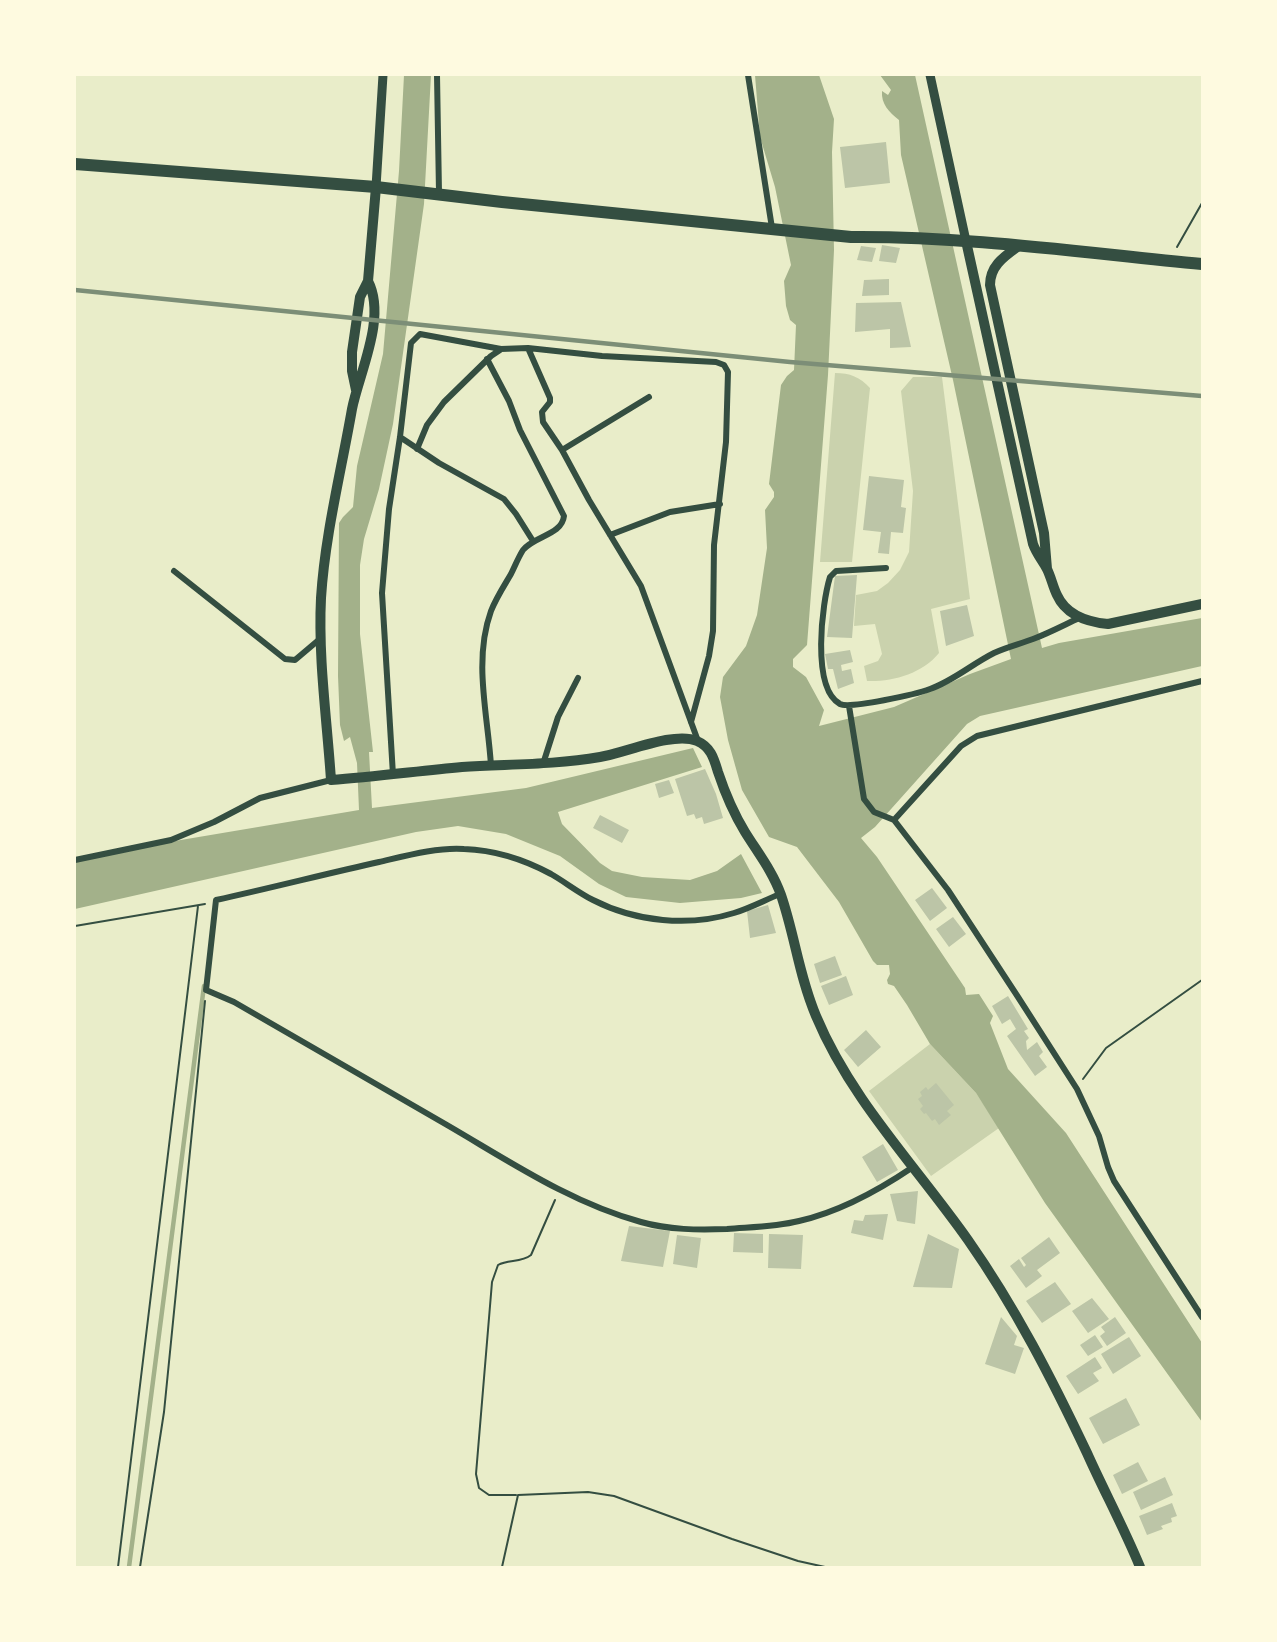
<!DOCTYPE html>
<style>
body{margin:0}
#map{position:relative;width:1277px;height:1642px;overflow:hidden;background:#e9edc9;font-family:"Exo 2",sans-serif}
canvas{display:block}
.frame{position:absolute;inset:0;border:76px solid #fefae0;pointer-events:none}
</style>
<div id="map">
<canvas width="1277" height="1642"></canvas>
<div class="frame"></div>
</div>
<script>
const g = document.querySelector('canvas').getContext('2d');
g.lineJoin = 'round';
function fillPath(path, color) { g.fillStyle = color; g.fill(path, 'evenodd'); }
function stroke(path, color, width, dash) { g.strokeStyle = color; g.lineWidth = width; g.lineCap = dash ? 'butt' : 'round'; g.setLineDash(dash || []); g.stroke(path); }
fillPath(new Path2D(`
 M835 373C850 373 860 377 870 388L852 562H820Z
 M913 377H942L970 599 931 609 939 653C922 674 892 682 867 681L864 666 878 661 882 654 875 624 854 626 856 595 877 591 888 583 900 570 909 552 913 491 901 391Z
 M930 1044 976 1093 999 1128 931 1176 869 1091Z`), '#cad2ad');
fillPath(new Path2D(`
 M404 75H431L424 204 393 424 379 489 364 539 360 565V634L373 752H369L372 808 526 788 693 748 702 767 558 812 562 824 600 863 612 871 642 877 690 880 717 871 741 854 762 893 741 898 680 903 626 897 599 884 560 856 506 834 458 826 416 832 75 909V861L169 842 359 810 357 763 350 737 344 741 340 725 338 676 339 523 343 517 353 507 357 466 383 354 399 171Z
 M755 75H819L834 119 832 152 834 250 828 375 807 645 793 659V667L806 677 824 710 819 726 894 707 970 674 1011 659 953 380 901 155 899 120C889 112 881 104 882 91L888 95 891 90 880 75H915L1042 648 1059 643 1202 618V666L980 716 967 724 875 827 861 838 877 857 965 988 966 995 979 994 993 1016 990 1023 1008 1069 1066 1133 1202 1343V1422L1045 1203 976 1093 930 1044 907 1005 894 986 888 984 887 980 890 974 889 965H877L873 961 839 902 797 847 769 837 742 790 728 740 720 697 723 677 746 646 757 615 767 548 765 510 774 497V492L769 484 781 385 787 376 794 370 796 325 790 320 786 306 784 281 791 265 775 187 760 137Z`), '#a3b18a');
stroke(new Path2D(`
 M129 1567 204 986`), '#a3b18a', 4.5);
fillPath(new Path2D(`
 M886 142 890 183 845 188 840 147Z
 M882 245 900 248 896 263 879 261Z
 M861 246 876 248 872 262 857 260Z
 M889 279V295L862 296 864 280Z
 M901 302 911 347 890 348V329L855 332 856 303Z
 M869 476 904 480 901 507 906 508 903 533 891 532 889 554 878 553 881 532 863 530Z
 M857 575 852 638 827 637 835 576Z
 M967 605 974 636 946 646 940 611Z
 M850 650 853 662 841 665 842 671 851 669 854 683 838 689 833 669H828L825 654Z
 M705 769 716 794 723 818 704 824 702 817 696 819 694 814 687 816 675 779Z
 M669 780 674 793 659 798 655 784Z
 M600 815 629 830 622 843 593 828Z
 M932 888 947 908 930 921 915 900Z
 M768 905 776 933 750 938 747 911Z
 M953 917 966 934 949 947 936 929Z
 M835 956 842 975 820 983 814 964Z
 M846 976 853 995 829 1005 821 986Z
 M1008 996 1028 1029 1024 1031 1029 1038 1026 1041 1027 1050 1037 1042 1043 1052 1039 1056 1047 1067 1035 1076 1007 1036 1016 1029 1010 1019 1002 1024 992 1006Z
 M866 1030 881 1047 858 1067 844 1050Z
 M936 1083 954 1105 947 1111 951 1115 939 1125 935 1119 932 1121 926 1113 924 1114 920 1109 923 1106 918 1099 922 1096 920 1092 926 1087 928 1090Z
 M883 1144 898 1170 877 1182 862 1157Z
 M918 1191 915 1224 897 1221 890 1194Z
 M888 1214 883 1240 851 1233 854 1220 863 1221 865 1215Z
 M629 1226 670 1231 663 1267 621 1261Z
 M734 1233 763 1234V1253L733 1252Z
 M769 1234 803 1235 801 1269 768 1268Z
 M928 1234 959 1249 952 1288 913 1287Z
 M677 1235 701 1238 697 1268 673 1264Z
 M1049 1237 1060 1253 1037 1270 1042 1276 1026 1288 1010 1266 1019 1259 1024 1267 1026 1265 1021 1258Z
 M1055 1282 1071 1304 1042 1323 1026 1301Z
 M1092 1298 1109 1319 1088 1333 1072 1311Z
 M1001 1317 1017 1336 1014 1345 1024 1348 1015 1374 985 1364Z
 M1115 1317 1126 1333 1107 1346 1100 1336 1105 1332 1101 1327Z
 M1095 1335 1103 1347 1088 1356 1080 1345Z
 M1129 1337 1141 1356 1113 1374 1101 1354Z
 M1095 1357 1102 1368 1093 1373 1099 1381 1078 1394 1066 1376Z
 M1126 1398 1140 1425 1103 1444 1089 1418Z
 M1138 1462 1148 1481 1122 1494 1113 1475Z
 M1165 1477 1173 1495 1141 1510 1133 1492Z
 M1172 1503 1177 1516 1171 1518 1172 1522 1161 1526 1163 1529 1147 1535 1139 1516Z`), '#bcc5a7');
stroke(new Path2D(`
 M1177 247 1202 203
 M75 926 205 904
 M1083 1079 1106 1048 1202 980
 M516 1495H489L479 1488 476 1474 492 1282 498 1265C508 1259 521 1263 531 1255L555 1200
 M118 1567 198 906
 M140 1567 164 1412 205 1001
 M502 1567 518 1495 588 1492 614 1496 732 1539 798 1561 825 1567`), '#344e41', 2);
stroke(new Path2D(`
 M437 75 439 193
 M748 75 772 228
 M528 348 550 398V402L542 412 543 422 562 450 589 500 641 586 698 741
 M487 359 509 401 520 430 564 516C562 535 534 536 523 550 518 558 515 566 511 574 504 586 496 598 491 611 473 661 488 715 491 766
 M400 437 439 463 504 499 516 514 533 541
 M417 449 427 425 444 402 491 356 500 350
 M562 450 649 397
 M610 535 670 512 720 504
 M886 568 836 571 830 577C822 603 811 688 840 704 850 709 917 694 930 689 953 681 972 664 994 653 1007 647 1020 644 1033 639 1049 633 1064 625 1079 618
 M174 571 285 659 295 660 321 638
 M849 706 864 799 874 812 894 820 948 890 1018 997 1077 1089 1099 1136 1108 1167 1114 1181 1202 1317
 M543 764 558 717 578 678
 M393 775 382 593 389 509 400 437 411 343 420 334 501 349 528 348 602 356 716 362 724 365 728 372 726 442 714 545 713 631 709 656 691 722
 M894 820 961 746 977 736 1202 681
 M75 860 171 840 214 822 260 798 331 780
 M780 894C765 900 750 908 734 913 689 927 636 922 593 900 579 893 565 882 551 874 525 860 494 850 464 849 438 847 405 856 379 862 325 874 271 888 216 900L206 990 234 1002C305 1043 376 1084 447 1125 509 1161 571 1203 641 1222 669 1230 698 1230 727 1229 751 1227 775 1227 799 1221 839 1212 879 1190 913 1167`), '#344e41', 6);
stroke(new Path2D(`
 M930 75 966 241
 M376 187 383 75`), '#344e41', 9);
stroke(new Path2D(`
 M966 241 1033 544C1036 553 1042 560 1047 569 1051 577 1053 587 1057 595 1066 615 1087 622 1108 624L1202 604
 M1020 245C1005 256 990 265 990 285L1044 533 1047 569
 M368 281C387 318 359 373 352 409 341 472 325 535 321 598 318 658 327 720 331 780 374 777 418 771 462 767 509 764 554 765 600 757 625 753 674 731 697 741 711 747 714 759 718 772 725 793 734 814 745 832 758 853 773 872 781 895 795 936 799 976 816 1016 851 1100 916 1166 968 1240 1015 1307 1052 1379 1087 1453 1104 1491 1124 1528 1140 1567
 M356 390 352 371V352L360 297 368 281 376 187`), '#344e41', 10);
stroke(new Path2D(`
 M75 164 376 187 502 202 851 237C969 236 1085 253 1202 264`), '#344e41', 12);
stroke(new Path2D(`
 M75 290 790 362 1202 396`), '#7c8e77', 4.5);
</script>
